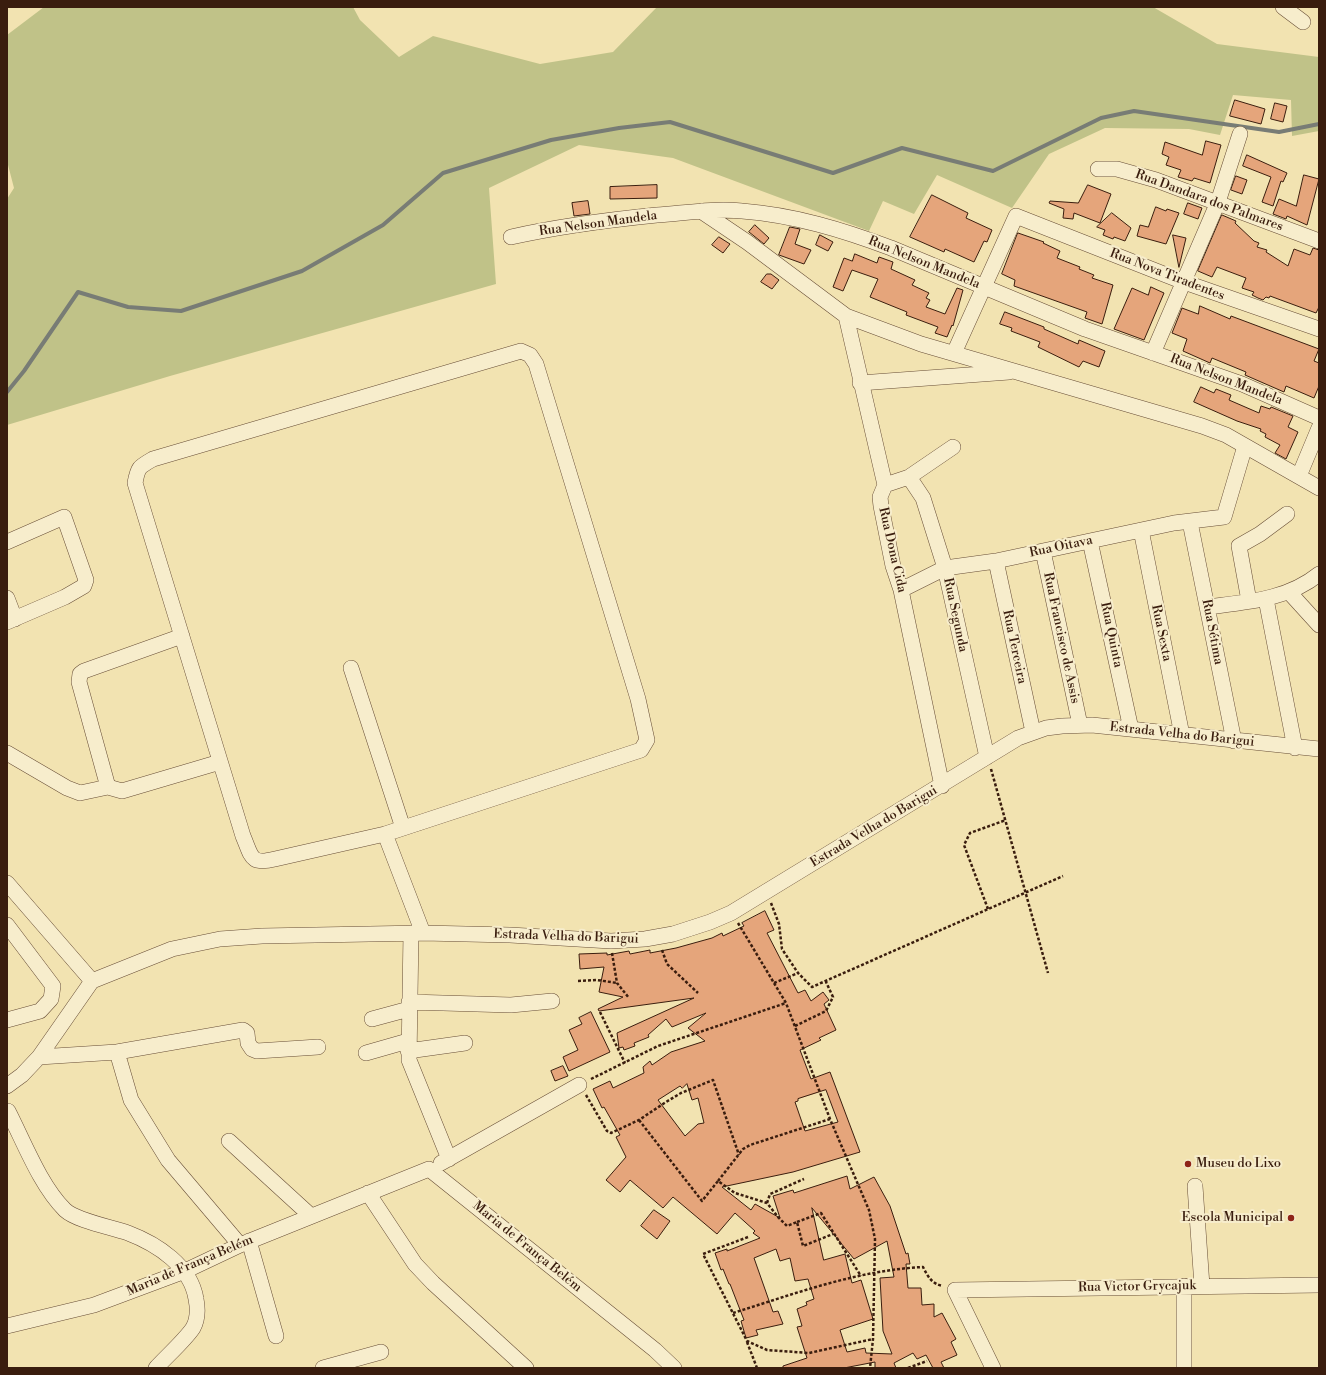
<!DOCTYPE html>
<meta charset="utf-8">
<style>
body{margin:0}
#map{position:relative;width:1326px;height:1375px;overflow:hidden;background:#f2e3b1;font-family:"Libre Bodoni",serif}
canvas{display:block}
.frame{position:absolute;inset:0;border:8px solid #3a1d0e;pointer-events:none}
</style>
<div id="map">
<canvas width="1326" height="1375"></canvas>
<div class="frame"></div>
</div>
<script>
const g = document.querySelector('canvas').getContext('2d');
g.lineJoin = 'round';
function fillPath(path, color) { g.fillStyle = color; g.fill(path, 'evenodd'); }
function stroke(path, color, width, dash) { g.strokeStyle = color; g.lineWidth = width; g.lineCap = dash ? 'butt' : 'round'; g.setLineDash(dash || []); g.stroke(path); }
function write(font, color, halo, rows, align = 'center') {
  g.font = font + ' "Libre Bodoni",serif'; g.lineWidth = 4; g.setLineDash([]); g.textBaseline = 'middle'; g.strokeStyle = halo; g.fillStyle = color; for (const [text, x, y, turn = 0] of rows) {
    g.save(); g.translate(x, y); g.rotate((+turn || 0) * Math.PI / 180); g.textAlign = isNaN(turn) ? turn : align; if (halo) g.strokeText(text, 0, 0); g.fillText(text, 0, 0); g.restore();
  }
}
fillPath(new Path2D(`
 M44 7H353L360 20 399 57 433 36 540 64 613 52 657 7H1153L1217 44 1319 57V131L1292 136 1291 100 1233 95 1220 135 1189 129 1105 128 1049 154 1012 208 937 175 914 214 883 201 869 231 673 158 579 145 489 188 496 284 170 376 7 425V199L14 188 7 161V35Z`), '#c0c288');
stroke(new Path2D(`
 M7 392 24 371 78 292 128 307 181 311 302 271 383 225 443 173 551 140 619 128 670 122 833 173 902 148 993 171 1101 118 1134 111 1279 132 1319 124`), '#787c75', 4);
const building = new Path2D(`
 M1235 100 1265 109 1261 124 1230 116Z
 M1275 103 1287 106 1283 122 1271 119Z
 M1206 141 1221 145 1210 183 1194 178 1192 181 1178 177 1181 170 1166 165 1169 157 1162 154 1165 142 1202 155Z
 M1247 155 1287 173 1283 182 1281 181 1273 206 1262 202 1271 177 1243 166Z
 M1304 175 1319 179 1307 225 1287 216 1286 219 1273 214 1279 199 1296 206Z
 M1236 176 1247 180 1242 194 1231 190Z
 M657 185V198L610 199V187Z
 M1088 185 1111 194 1100 223 1074 213 1073 219 1063 218 1064 209 1049 203 1050 201 1078 203Z
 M932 195 968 213 966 218 992 230 987 242 984 241 974 262 945 249 944 252 910 237Z
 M588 201 590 214 574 216 572 203Z
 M1188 203 1202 208 1198 219 1184 214Z
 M1156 207 1166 211 1167 209 1179 213 1166 244 1137 236 1140 225 1148 227Z
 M1112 213 1131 228 1125 241 1114 237 1113 239 1103 235 1105 230 1097 227Z
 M1222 215 1236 221 1235 223 1254 241 1259 243 1257 247 1267 250 1266 252 1288 266 1294 249 1310 255 1313 248 1319 250V307L1316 313 1270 296 1269 298 1266 297 1263 300 1258 298 1252 295 1254 292 1242 288 1246 278 1217 267 1212 277 1198 271Z
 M755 225 769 238 764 244 749 232Z
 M790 227 800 229 795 244 811 250 804 264 779 255Z
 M1018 233 1044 242 1043 243 1060 251 1057 258 1080 267 1079 269 1094 275 1092 278 1113 285 1102 324 1085 318 1087 312 1014 286 1015 280 1002 274Z
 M820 235 833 242 828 251 816 245Z
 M1173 235 1186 238 1179 267Z
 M719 237 730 244 723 253 712 245Z
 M855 254 877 263 879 257 893 262 891 269 915 280 912 285 929 293 926 298 930 300 926 307 945 314 957 288 963 290 953 326 952 325 947 337 935 333 938 327 906 315 907 312 870 297 878 279 852 270 843 291 833 287 844 258 852 261Z
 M767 274H771L779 280 772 289 761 282Z
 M1151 287 1164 293 1144 340 1114 329 1132 288 1148 295Z
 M1200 306 1230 319 1231 316 1319 349 1314 361 1319 363V386L1314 398 1286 386 1284 392 1245 375 1246 372 1212 358 1210 363 1183 351 1187 339 1172 333 1182 308 1198 314Z
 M1005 312 1044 327V329L1078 344 1079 340 1105 351 1099 367 1083 361 1079 367 1038 347 1040 342 1011 331 1012 328 1000 324Z
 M1201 387 1214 393 1216 389 1231 395 1229 400 1259 413 1261 406 1270 409 1271 407 1293 416 1288 427 1298 432 1286 459 1275 453 1280 445 1265 437 1266 434 1260 431 1261 429 1237 421 1194 402Z
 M765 911 774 930 767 933 798 993 805 990 811 1001 823 992 829 1000 824 1004 836 1030 819 1038 821 1040 800 1050 811 1079 830 1072 860 1152 793 1172 722 1187 751 1210 755 1204 780 1218 773 1196 793 1190 794 1193 847 1176 850 1189 874 1177 890 1206 906 1254 908 1253 910 1264H906L908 1288H921L922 1305 934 1304V1317L942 1313 956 1339 951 1342 957 1355 941 1362 944 1368H933L926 1355 917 1359 913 1353 894 1363 896 1368H875V1362L844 1368H783V1366L807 1358 797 1327 802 1326 797 1309 807 1305 806 1302 814 1299 808 1279 795 1281 790 1258 780 1261 776 1249 754 1258 773 1312 778 1311 783 1324 756 1330 758 1335 746 1338 741 1321 744 1320 730 1284H729L723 1269 721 1270 715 1253 727 1249V1251L760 1238 753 1233 755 1231 735 1213 717 1234 673 1197 663 1208 630 1180 620 1192 606 1180 626 1157 616 1137 620 1135 604 1107 602 1108 593 1089 610 1081 613 1088 644 1073 643 1067 650 1061 652 1065 671 1052 705 1041 688 1028 706 1013 672 1027 666 1019 648 1035 649 1037 634 1043 635 1046 624 1050 623 1047 619 1048 617 1033 694 998 599 1011 598 1009 623 997 599 992 604 967 580 969 579 954 607 953V955L629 951 630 954 650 950V953L676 948 712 938 722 933 723 936 744 926 742 923ZM687 1084 692 1100 698 1098 704 1123 698 1124 685 1136 658 1100 680 1086 682 1088ZM826 1090 838 1122 805 1131 795 1102 798 1101V1099ZM812 1208 854 1259 887 1241 894 1277 880 1278 883 1331 892 1354 866 1353 865 1348 847 1352 840 1330 873 1319 861 1280 852 1283 845 1254 824 1260Z
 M591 1012 610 1052 569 1071 563 1057 578 1050 569 1030 582 1024 579 1018Z
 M563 1066 568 1076 555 1081 551 1071Z
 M654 1210 670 1221 657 1239 641 1226Z`);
fillPath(building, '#e5a57b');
stroke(building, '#3a1d0e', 1);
const minor = new Path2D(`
 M1283 7 1303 22
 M1098 169H1117L1156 180 1319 241
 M701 211 747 242 846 316 921 344 1202 426 1226 435 1319 488
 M511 237C560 226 607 220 657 215 685 213 714 208 742 211 794 215 843 230 891 248L1085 329 1242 384 1319 418
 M846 316 885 485 880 497 881 506 893 566 901 590 942 786
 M521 351 530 355 536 364 638 699 647 740 641 750 385 834 275 859C250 865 252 857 243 836L135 483C138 467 139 467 153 459Z
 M954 353 1016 216 1184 282 1319 329
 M1153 353 1218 202 1240 134
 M860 383 1009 372
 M1299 476 1319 428
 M909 477 923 498 945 568 987 757
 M885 485 909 477 953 447
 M1190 522 1234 741
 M1141 530 1182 735
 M1090 541 1131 729
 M7 542 64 517 86 580 84 586 65 597 7 622
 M1043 551 1080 725
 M996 561 1033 732
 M901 590 945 568 996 561 1174 523 1224 517 1245 446
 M1289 592 1319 625
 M7 598 15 619
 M1266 599 1295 748
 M1249 601 1239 546 1260 534 1287 514
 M1207 607C1247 602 1287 600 1319 574
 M351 668 403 828
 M7 753 67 788 80 793 108 787 122 791 220 762
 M108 787 79 682 80 674 84 671 182 636
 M385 834 423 933
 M7 883 92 981
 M7 925 53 986 51 999 40 1011 7 1020
 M411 933 409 1060 449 1159
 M409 1002 511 1005 552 1001
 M372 1019 409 1009
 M408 1051 465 1043
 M117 1052 131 1100 168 1160 240 1245
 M366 1053 408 1041
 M39 1057 117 1052 243 1030 247 1033 248 1043 252 1049 257 1051 318 1047
 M7 1086 22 1075 39 1057 92 981 172 949 220 939 262 936 423 933 510 935 611 941 645 939 673 934 710 922 731 913 1018 738 1046 728 1062 726 1092 725 1319 749
 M8 1111C24 1142 40 1185 65 1210 77 1221 111 1227 128 1233 157 1244 191 1266 196 1299 198 1309 198 1319 193 1328 185 1340 166 1357 156 1368
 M229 1141 311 1216
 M441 1163 579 1085
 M1195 1186 1202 1286
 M368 1193 415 1264 433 1283 526 1368
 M249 1241 276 1336
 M1184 1286V1368
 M7 1326 94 1305 185 1271 240 1245 429 1169 655 1350 674 1368
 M323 1368 381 1352
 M993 1368 955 1290 1319 1285`);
stroke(minor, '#684e37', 16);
stroke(new Path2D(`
 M991 769 1048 973
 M771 903 779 924 782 949 798 973 812 987 1063 876
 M988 909 964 845 970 833 1006 820
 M738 923 786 1003 830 1119 869 1210 875 1239 873 1339 870 1368
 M662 950 667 964 698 993
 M612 953 617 983 629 998
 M578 981 597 980 617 983
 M774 983 798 973
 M600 1012 625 1063
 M795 1026 826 1011 833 997 826 982
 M591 1079 658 1046 786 1003
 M586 1095 607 1131 611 1133 639 1120 666 1102 681 1093 713 1080 739 1155
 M639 1120 702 1201 718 1181 735 1193 767 1203 778 1217 787 1226 797 1222 803 1246 833 1234
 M718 1181 743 1149 750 1145 830 1119
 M767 1203 770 1194 804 1179
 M797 1222 821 1213 861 1276
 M748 1237 703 1254 747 1341 767 1350 809 1353 873 1339
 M733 1313C794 1294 858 1270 923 1267 928 1277 932 1284 943 1286
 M747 1342 757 1368
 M908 1368 927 1361`), '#3a1d0e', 2.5, [3, 2]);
stroke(minor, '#f7edcc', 15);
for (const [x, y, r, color] of [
 [1188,1164,4,"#8f2418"],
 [1291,1218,4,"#8f2418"]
]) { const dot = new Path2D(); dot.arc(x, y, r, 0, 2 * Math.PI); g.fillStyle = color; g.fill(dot); stroke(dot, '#f7edcc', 1.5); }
write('13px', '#3a1d0e', '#f7edcc', [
 ["Rua Dandara dos Palmares",1209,201,20],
 ["Rua Nelson Mandela",598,224,-8],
 ["Rua Nelson Mandela",924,263,22],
 ["Rua Nova Tiradentes",1167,275,21],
 ["Rua Nelson Mandela",1226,380,21],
 ["Rua Oitava",1061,547,-12],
 ["Rua Dona Cida",892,550,77],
 ["Rua Segunda",955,615,78],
 ["Rua Sétima",1212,632,79],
 ["Rua Sexta",1161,633,78],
 ["Rua Quinta",1111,635,78],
 ["Rua Francisco de Assis",1061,638,78],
 ["Rua Terceira",1014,647,78],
 ["Estrada Velha do Barigui",1182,735,6],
 ["Estrada Velha do Barigui",874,827,-31],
 ["Estrada Velha do Barigui",566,937,2],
 ["Maria de França Belém",527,1247,39],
 ["Maria de França Belém",190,1266,-23],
 ["Rua Victor Grycajuk",1137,1287,-1]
]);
write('13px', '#3a1d0e', '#f7edcc', [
 ["Museu do Lixo",1196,1164],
 ["Escola Municipal",1283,1218,"right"]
], 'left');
</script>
